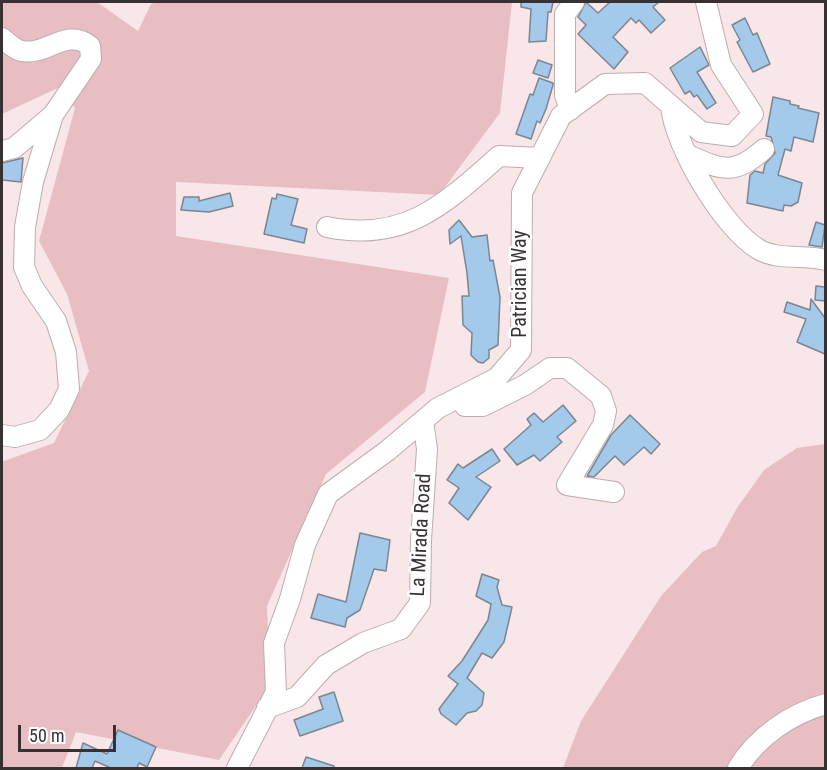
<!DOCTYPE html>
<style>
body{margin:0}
#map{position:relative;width:827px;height:770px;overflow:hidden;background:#f8e6e8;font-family:"Roboto Condensed",sans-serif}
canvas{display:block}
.frame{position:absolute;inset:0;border:3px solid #373132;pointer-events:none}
.scale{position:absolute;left:18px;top:725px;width:98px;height:27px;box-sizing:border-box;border:3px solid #373132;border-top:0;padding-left:8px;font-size:18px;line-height:21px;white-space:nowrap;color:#373132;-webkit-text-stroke:4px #fff;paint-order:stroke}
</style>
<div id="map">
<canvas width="827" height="770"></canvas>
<div class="frame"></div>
<div class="scale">50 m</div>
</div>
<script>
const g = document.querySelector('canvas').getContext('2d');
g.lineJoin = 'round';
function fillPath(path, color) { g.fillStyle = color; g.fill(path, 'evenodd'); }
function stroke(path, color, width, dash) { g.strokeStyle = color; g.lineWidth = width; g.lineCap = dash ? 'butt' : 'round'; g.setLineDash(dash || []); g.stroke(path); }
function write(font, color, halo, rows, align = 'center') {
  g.font = font + ' "Roboto Condensed",sans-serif'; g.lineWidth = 5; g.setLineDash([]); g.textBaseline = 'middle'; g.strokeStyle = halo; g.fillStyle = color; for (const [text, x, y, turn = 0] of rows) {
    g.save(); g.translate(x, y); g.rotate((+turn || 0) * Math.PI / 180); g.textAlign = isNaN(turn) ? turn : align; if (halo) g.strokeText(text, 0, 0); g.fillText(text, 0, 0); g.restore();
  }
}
fillPath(new Path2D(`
 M2 2H97L138 31 151 4 157 2H512L500 113 439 195 176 182V236L449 278 425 392 326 474 267 606 270 685 219 760 76 732 62 768H2V459L4 461 54 443 89 371 67 294 39 241 75 108 58 88 2 114Z
 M825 444V768H563L581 721 661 596 702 552 716 546 737 508 764 470 797 448Z`), '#e8bec3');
const building = new Path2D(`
 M521 2H553L551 12H548L546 41 529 42 531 9 521 7Z
 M586 2 598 13 610 2H659L653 7 665 20 651 33 639 20 636 23 631 18 613 37 628 52 614 69 578 34 586 25 578 17Z
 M745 18 753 35 757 33 770 64 753 72 737 42 740 40 732 25Z
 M700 47 709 65 697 72 716 103 707 109 697 95 694 97 690 91 685 94 670 68Z
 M538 60 552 65 548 78 533 73Z
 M539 78 553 83V85L546 109 540 123 537 121 531 139 516 134 530 94 533 95Z
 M773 97 790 101V104L799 106 798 108 819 113 813 142 794 137 791 151 785 149 778 175 802 183 798 202 791 206 784 205 783 211 747 203 750 175 755 171 763 173 765 164 775 153 771 137 766 136Z
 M23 158 21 182 2 180V163Z
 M230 193 233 206 209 212 181 210 184 197H199V201Z
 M277 194 298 199 291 225 307 229 304 243 264 234 272 198 276 199Z
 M459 220 472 237 487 235 490 261 493 260 500 297 498 345 489 350V358L483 363 478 362 471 355 472 333 463 325 462 296H469L467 273 461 236 450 244 449 230Z
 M816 222 825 225 822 247 809 245Z
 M816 286 825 287V301L815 300Z
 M811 299 825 318V354L797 342 806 319 784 312 787 302 810 310Z
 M563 405 576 421 557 437 562 442 540 461 534 455 517 465 504 449 531 425 527 419 534 413 543 422Z
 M630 415 660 444 651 454 644 447 624 465 615 456 594 477 587 476 611 435Z
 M492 449 500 461 476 477 491 487 468 520 449 503 459 488 447 480 458 464 463 468Z
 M360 533 390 540 386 571 374 569 360 610 347 618 345 627 311 618 318 594 346 602Z
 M482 574 499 580 497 587 502 605 512 607 504 642 492 658 482 653 467 678 484 693 482 705 476 711 467 713 456 725 441 714 439 709 458 684 448 676 462 661 488 620 491 604 476 596Z
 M334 692 343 721 300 736 294 720 323 709 319 697Z
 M118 730 156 747 147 767 139 763 137 768H111L95 761 92 768H76L83 743 107 754Z
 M306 757 334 766V768H302Z`);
fillPath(building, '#a3c9eb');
stroke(building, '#7b868f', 1.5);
const minor = new Path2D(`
 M2 38C7 42 15 50 22 51 46 56 67 27 90 46L91 59 53 115 33 182 25 227 24 267 32 286 56 321 66 352 69 389 59 410 40 430 15 437 2 435
 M671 106C674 145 723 228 758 249 778 261 804 254 826 260
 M570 110 565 95V14L574 2
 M2 151 14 148 53 115
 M688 155C722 170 734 176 764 149
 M327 227C405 243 445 204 499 156L540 158
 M461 397 465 406H483L525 385 550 368H567L583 381 601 396 606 411 603 425 567 485 614 492
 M267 708 297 697 326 665 363 643 401 629 420 603 421 540 427 449 423 421
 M237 768 276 692 274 643 290 599 305 545 328 494 387 451 438 408 497 378 521 350 522 193 561 116 605 84 645 83 701 132 732 136 753 114 721 65 706 2
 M738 768C757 737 790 714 826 704`);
stroke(minor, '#bdadaf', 22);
stroke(minor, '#fff', 20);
write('20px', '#373132', '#fff', [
 ["Patrician Way",521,284,-90],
 ["La Mirada Road",422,535,-87]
]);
</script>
